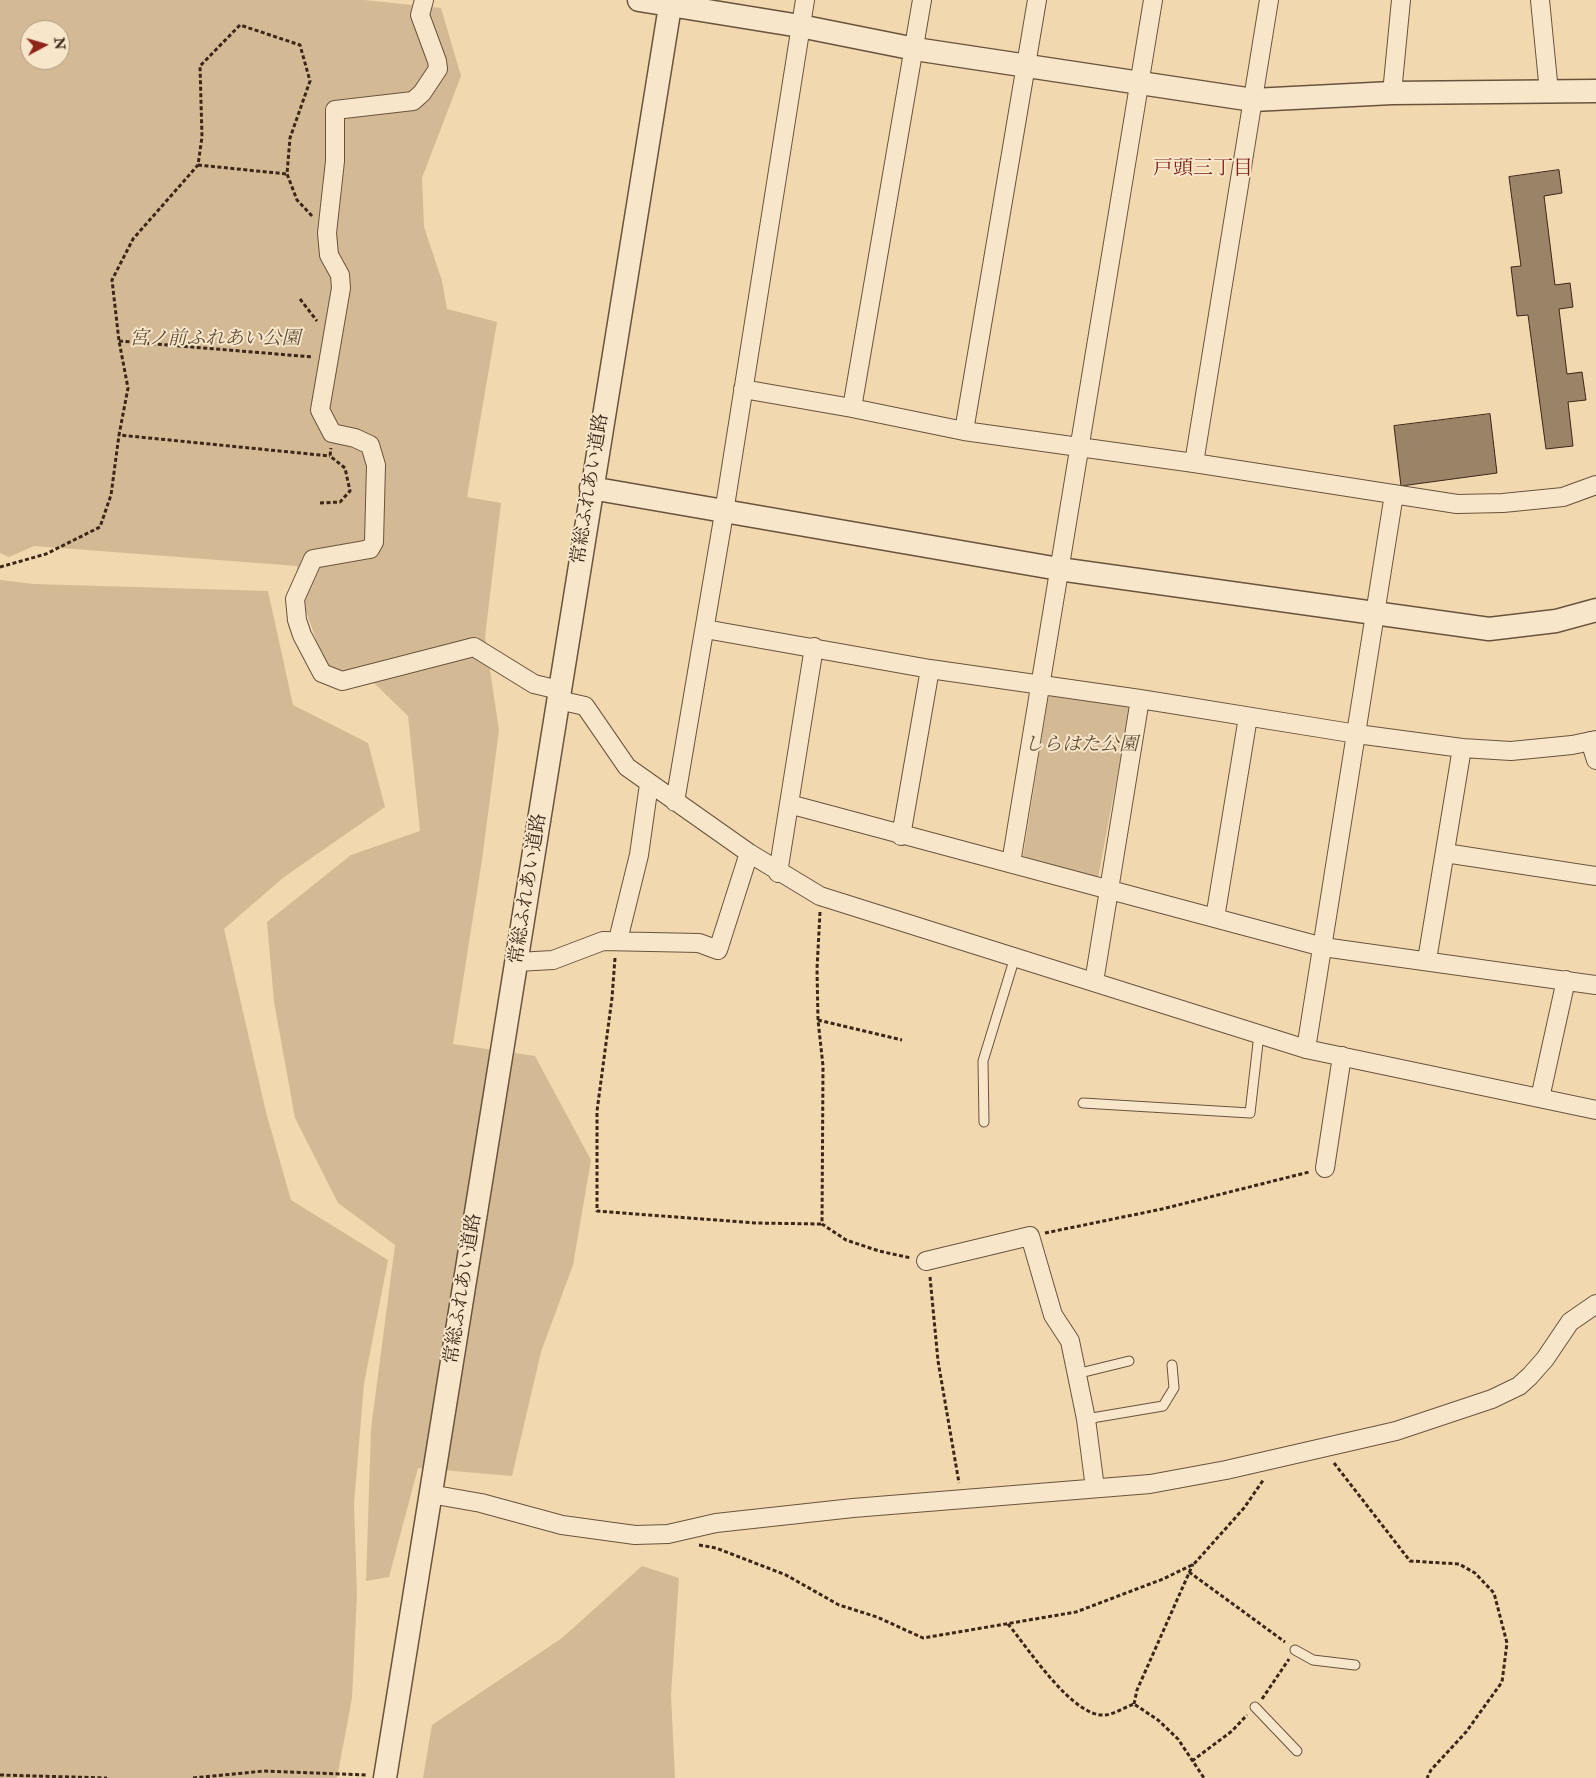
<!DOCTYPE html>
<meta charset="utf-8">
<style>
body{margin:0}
#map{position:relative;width:1596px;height:1778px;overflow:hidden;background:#f2d8ae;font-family:"IM FELL Double Pica",serif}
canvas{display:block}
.north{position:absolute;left:20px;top:20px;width:50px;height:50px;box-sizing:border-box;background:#f7e6ca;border:1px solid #ac9a83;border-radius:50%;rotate:84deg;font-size:14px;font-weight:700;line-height:20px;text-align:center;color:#3b2719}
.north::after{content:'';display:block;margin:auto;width:18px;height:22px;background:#8f2418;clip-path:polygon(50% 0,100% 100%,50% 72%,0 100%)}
</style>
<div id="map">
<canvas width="1596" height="1778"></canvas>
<div class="north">N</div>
</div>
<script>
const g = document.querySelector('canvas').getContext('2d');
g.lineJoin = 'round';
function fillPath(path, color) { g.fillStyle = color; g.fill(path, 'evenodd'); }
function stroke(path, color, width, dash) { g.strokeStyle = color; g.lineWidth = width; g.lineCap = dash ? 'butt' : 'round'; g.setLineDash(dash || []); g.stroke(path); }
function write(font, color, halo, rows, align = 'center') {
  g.font = font + ' "IM FELL Double Pica","Noto Serif JP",serif'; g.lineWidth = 4; g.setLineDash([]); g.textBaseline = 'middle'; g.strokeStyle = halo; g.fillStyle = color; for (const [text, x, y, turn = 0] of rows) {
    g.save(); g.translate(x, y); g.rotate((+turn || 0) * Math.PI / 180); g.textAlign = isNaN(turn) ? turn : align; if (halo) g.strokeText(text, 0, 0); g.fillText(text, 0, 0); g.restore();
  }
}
fillPath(new Path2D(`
 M0 0H364L441 8 461 76 422 178 424 227 442 281 447 309 497 322 467 497 501 503 485 637 499 730 482 860 453 1044 535 1056 591 1160 573 1265 541 1352 512 1476 418 1468 389 1577 366 1581 371 1429 395 1245 338 1203 295 1118 274 1002 267 922 351 855 420 831 408 716 373 682 326 667 298 589 297 566 34 546 9 557 0 553ZM30 30H60V60H30Z
 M0 580 34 584 268 591 293 705 368 743 385 807 284 877 224 929 266 1112 291 1200 388 1260 364 1384 354 1504 357 1595 352 1698 337 1778H0Z
 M1049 693 1130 707 1098 878 1023 856Z
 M642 1566 679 1578 671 1695 675 1778H423L432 1725 562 1638Z`), '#d3ba95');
const building = new Path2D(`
 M1559 170 1562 193 1544 196 1555 285 1570 283 1573 307 1559 309 1567 374 1582 372 1586 400 1568 402 1573 446 1546 449 1528 315 1517 316 1511 267 1521 266 1509 177Z
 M1490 414 1497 473 1401 486 1394 426Z`);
fillPath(building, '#9a8366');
stroke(building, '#3b2719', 1);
const service = new Path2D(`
 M1083 1103 1250 1113 1259 1034
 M984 1122 983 1061 1015 957
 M1076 1374 1129 1361
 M1086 1419 1163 1406 1174 1388 1172 1365
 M1295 1650 1313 1660 1355 1665
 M1255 1707 1297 1751`);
const minor = new Path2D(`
 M424 0 420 15 437 61 438 69 422 93 413 101 335 110V161L327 233 329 255 340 275 341 288 320 410 332 433 355 438 370 445 376 465 374 542 370 549 313 559 295 599 297 620 302 635 322 673 342 681 474 647 534 684 559 690
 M1540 0 1549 92
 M1392 93 1401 0
 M743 389 852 408 964 431 1194 463 1457 504 1503 503 1563 497 1596 485
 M852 408 922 0
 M964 431 1037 0
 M1194 463 1269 0
 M705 629 930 669 1140 699 1357 734 1462 748 1511 751 1572 745 1596 740
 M558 700 585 706 627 767 749 853 820 896 1306 1049 1596 1110
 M1590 741 1596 760
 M675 802 722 525 805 0
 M789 804 1323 947 1596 985
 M901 836 930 669
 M1445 853 1596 876
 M1011 863 1153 0
 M778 873 814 647
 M1215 918 1248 717
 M618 940 639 855 649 784
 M1427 960 1462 748
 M517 962 553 960 603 941 699 943 718 950 749 853
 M1094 982 1140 699
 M1306 1049 1394 494
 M1540 1098 1566 980
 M1325 1168 1342 1056
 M926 1261 1030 1236 1053 1315 1070 1341 1086 1419 1095 1488
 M430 1494 481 1503 562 1525 635 1535 668 1534 716 1523 853 1508 1150 1484 1226 1470 1396 1431 1492 1399 1519 1386 1530 1376 1545 1359 1570 1322 1596 1304`);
const tertiary = new Path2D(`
 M639 0 800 26 915 49 1253 100 1392 93 1596 91
 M591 488 1059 569 1489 629 1556 621 1596 610
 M385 1778 671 0`);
stroke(service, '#69533e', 11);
stroke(minor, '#69533e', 20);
stroke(tertiary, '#69533e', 25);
stroke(new Path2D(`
 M198 165 287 174
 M312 216 297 200 287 174 290 138 310 81 300 45 240 25 200 66 202 137 198 165 133 239 112 280 119 341 128 388 119 435 330 456
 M300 299 317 321
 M119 341 313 357
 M320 503 340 502 350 491 345 468 330 456 331 448
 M0 567 46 554 100 527 111 495 119 435
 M820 912 817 969 818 1020 823 1066 822 1224 846 1240 879 1251 911 1258
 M615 958 612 998 597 1111V1211L755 1223 822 1224
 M818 1020 902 1040
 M1045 1233 1162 1209 1309 1172
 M930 1277 938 1361 959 1483
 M1334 1463 1410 1561 1459 1564 1475 1573 1494 1593 1507 1643 1502 1682 1466 1732 1431 1770 1427 1778
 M699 1545 716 1548 786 1575 839 1605 877 1617 923 1638 1076 1612 1163 1579 1194 1564 1244 1508 1264 1479
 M1189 1572 1285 1642
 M1008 1624C1028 1648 1073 1718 1105 1715 1115 1714 1125 1707 1134 1704L1158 1720 1178 1739 1204 1778
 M1262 1699 1289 1659
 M1134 1704 1137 1690 1193 1564
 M1192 1761 1232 1731 1247 1715
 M0 1775 107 1778
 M193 1778 264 1771 368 1775`), '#3b2719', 3, [4, 2.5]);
stroke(service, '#f7e6ca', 9);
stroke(minor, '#f7e6ca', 18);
stroke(tertiary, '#f7e6ca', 22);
write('italic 19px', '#614c38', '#f7e6ca', [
 ["宮ノ前ふれあい公園",215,340],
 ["しらはた公園",1081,746]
]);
write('19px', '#3b2719', '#f7e6ca', [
 ["常総ふれあい道路",591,489,-81],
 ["常総ふれあい道路",529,889,-81],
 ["常総ふれあい道路",464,1289,-81]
]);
write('20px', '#7a1f14', '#f7e6ca', [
 ["戸頭三丁目",1203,170]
]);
</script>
